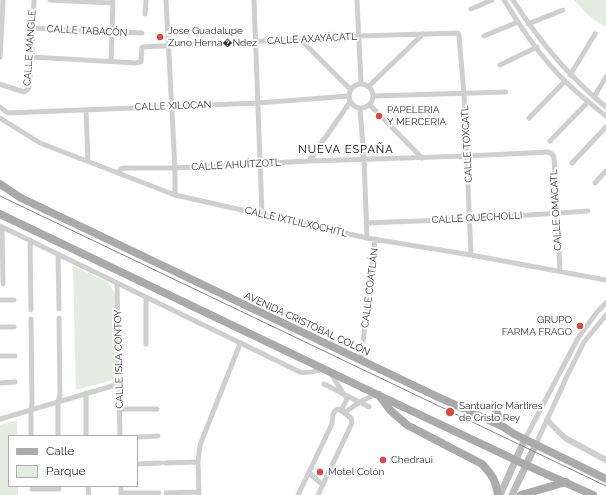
<!DOCTYPE html>
<meta charset="utf-8">
<style>
body{margin:0}
#map{position:relative;width:606px;height:495px;overflow:hidden;background:#fff;font-family:Raleway,sans-serif}
canvas{display:block}
.legend{position:absolute;left:8px;top:435px;width:130px;height:52px;box-sizing:border-box;background:#fff;border:1px solid #adadad;margin:0;padding:5px 7px;list-style:none;font-size:12px;color:#323232}
.legend li{display:flex;align-items:center;gap:8px;height:20px}
.legend b{width:20px;border:1px solid #adadad}
</style>
<div id="map">
<canvas width="606" height="495"></canvas>
<ul class="legend">
<li><b style="height:5px;background:#aaa"></b>Calle</li>
<li><b style="height:11px;background:#e4ebdf"></b>Parque</li>
</ul>
</div>
<script>
const g = document.querySelector('canvas').getContext('2d');
g.lineJoin = 'round';
function fillPath(path, color) { g.fillStyle = color; g.fill(path, 'evenodd'); }
function stroke(path, color, width, dash) { g.strokeStyle = color; g.lineWidth = width; g.lineCap = dash ? 'butt' : 'round'; g.setLineDash(dash || []); g.stroke(path); }
function write(font, color, halo, rows, align = 'center') {
  g.font = font + ' Raleway,sans-serif'; g.lineWidth = 4; g.setLineDash([]); g.textBaseline = 'middle'; g.strokeStyle = halo; g.fillStyle = color; for (const [text, x, y, turn = 0] of rows) {
    g.save(); g.translate(x, y); g.rotate((+turn || 0) * Math.PI / 180); g.textAlign = isNaN(turn) ? turn : align; if (halo) g.strokeText(text, 0, 0); g.fillText(text, 0, 0); g.restore();
  }
}
fillPath(new Path2D(`
 M574 0H606V27L588 15Z
 M73 266 108 282 115 294 116 379 76 390Z
 M17 420V436H9V486H18V495H0V425Z`), '#e4ebdf');
stroke(new Path2D(`
 M50 0 113 3
 M166 0 175 168V195
 M254 0 262 214
 M357 0 361 83
 M504 0C522 29 541 58 566 82 578 94 592 105 606 116
 M513 0C539 41 568 76 606 107
 M471 9 492 0
 M145 14 146 0
 M528 24 563 10
 M33 28 142 33
 M484 36 518 22
 M300 39 350 89
 M0 57 3 0
 M32 57 136 63 140 62 141 61 142 47 359 36 458 33 459 36 464 94 471 255
 M111 61 113 0
 M500 65 537 47
 M570 75 583 54 595 34
 M349 96a12 12 0 1 1 24 0a12 12 0 1 1-24 0Z
 M0 84 2 85 24 92 27 90 29 87 32 57 34 0
 M369 86 423 34
 M374 96 506 92
 M594 97 606 77
 M370 105 422 158
 M0 107 5 111 8 113 258 103 349 96
 M360 109 364 160 367 238
 M86 110 88 162
 M0 118 40 143 175 195 367 238 471 255 606 280
 M529 118 565 81
 M550 141 588 102
 M309 161 350 102
 M572 163 606 127
 M118 173 121 169 125 168H175L309 161 467 156 548 152 552 154 554 157 560 271
 M595 183 606 171
 M366 223 470 219 588 211
 M0 226 300 372C309 374 316 371 324 369
 M2 227 3 284
 M30 240 31 310
 M58 254 59 309
 M117 283 120 436
 M0 300H14
 M31 319 32 403 31 409V436
 M0 327H14
 M146 344V297
 M0 356H15
 M361 360 375 239
 M331 374 347 399 341 411
 M0 383 15 382
 M324 384 369 407
 M86 393V436
 M119 409H157
 M344 413 360 402 376 394
 M0 419 119 384
 M58 436V401L60 396 59 318
 M137 437 158 436
 M525 439 578 338 597 312 606 303
 M536 444 568 374 584 342 606 315
 M165 463 198 462
 M137 464 161 463
 M309 473 323 485
 M88 486 89 495
 M121 486V495
 M32 489H59
 M121 493H159
 M166 493 199 492
 M199 495 198 462 200 445 240 344
 M298 495 332 424C333 418 331 411 339 409L351 418 352 423 318 495`), '#cfcfcf', 5);
stroke(new Path2D(`
 M547 420 565 438 606 460`), '#cfcfcf', 6);
stroke(new Path2D(`
 M500 495 525 439
 M512 495 536 444`), '#bcbcbc', 7);
stroke(new Path2D(`
 M0 184 21 198 438 397 502 426 514 434 606 479
 M0 214 376 394 526 465 593 495
 M379 395 390 410 407 425 482 464C493 476 495 479 498 495
 M494 405 502 426
 M521 495 566 482`), '#aaa', 8);
stroke(new Path2D(`
 M0 196 606 486`), '#878787', 1);
for (const [x, y, r, color] of [
 [160,37,4,"#da4a43"],
 [379,116,4,"#da4a43"],
 [580,326,4,"#da4a43"],
 [450,412,5,"#da4a43"],
 [383,460,4,"#da4a43"],
 [320,472,4,"#da4a43"]
]) { const dot = new Path2D(); dot.arc(x, y, r, 0, 2 * Math.PI); g.fillStyle = color; g.fill(dot); stroke(dot, '#fff', 1.5); }
write('10px', '#323232', '#fff', [
 ["CALLE TABACÓN",87,31,3],
 ["CALLE AXAYÁCATL",312,39,-3],
 ["CALLE MANGLE",30,48,-86],
 ["CALLE XILOCAN",173,106,-2],
 ["CALLE TOXCATL",467,144,-93],
 ["CALLE AHUÍTZOTL",236,165,-3],
 ["CALLE OMACATL",556,210,-93],
 ["CALLE QUECHOLLI",477,218,-3],
 ["CALLE IXTLILXÓCHITL",296,222,13],
 ["CALLE COATLÁN",370,288,-83],
 ["AVENIDA CRISTÓBAL COLÓN",307,324,25],
 ["CALLE ISLA CONTOY",119,359,-91]
]);
write('10px', '#323232', '#fff', [
 ["Jose Guadalupe",168,31],
 ["Zuno Herna�Ndez",168,43],
 ["PAPELERIA",387,110],
 ["Y MERCERIA",387,122],
 ["GRUPO",572,320,"right"],
 ["FARMA FRAGO",572,332,"right"],
 ["Santuario Mártires",459,406],
 ["de Cristo Rey",459,418],
 ["Chedraui",391,460],
 ["Motel Colón",328,472]
], 'left');
g.letterSpacing = '1px';
write('11px', '#000', '#fff', [
 ["NUEVA ESPAÑA",346,150]
]);
g.letterSpacing = '0px';
</script>
